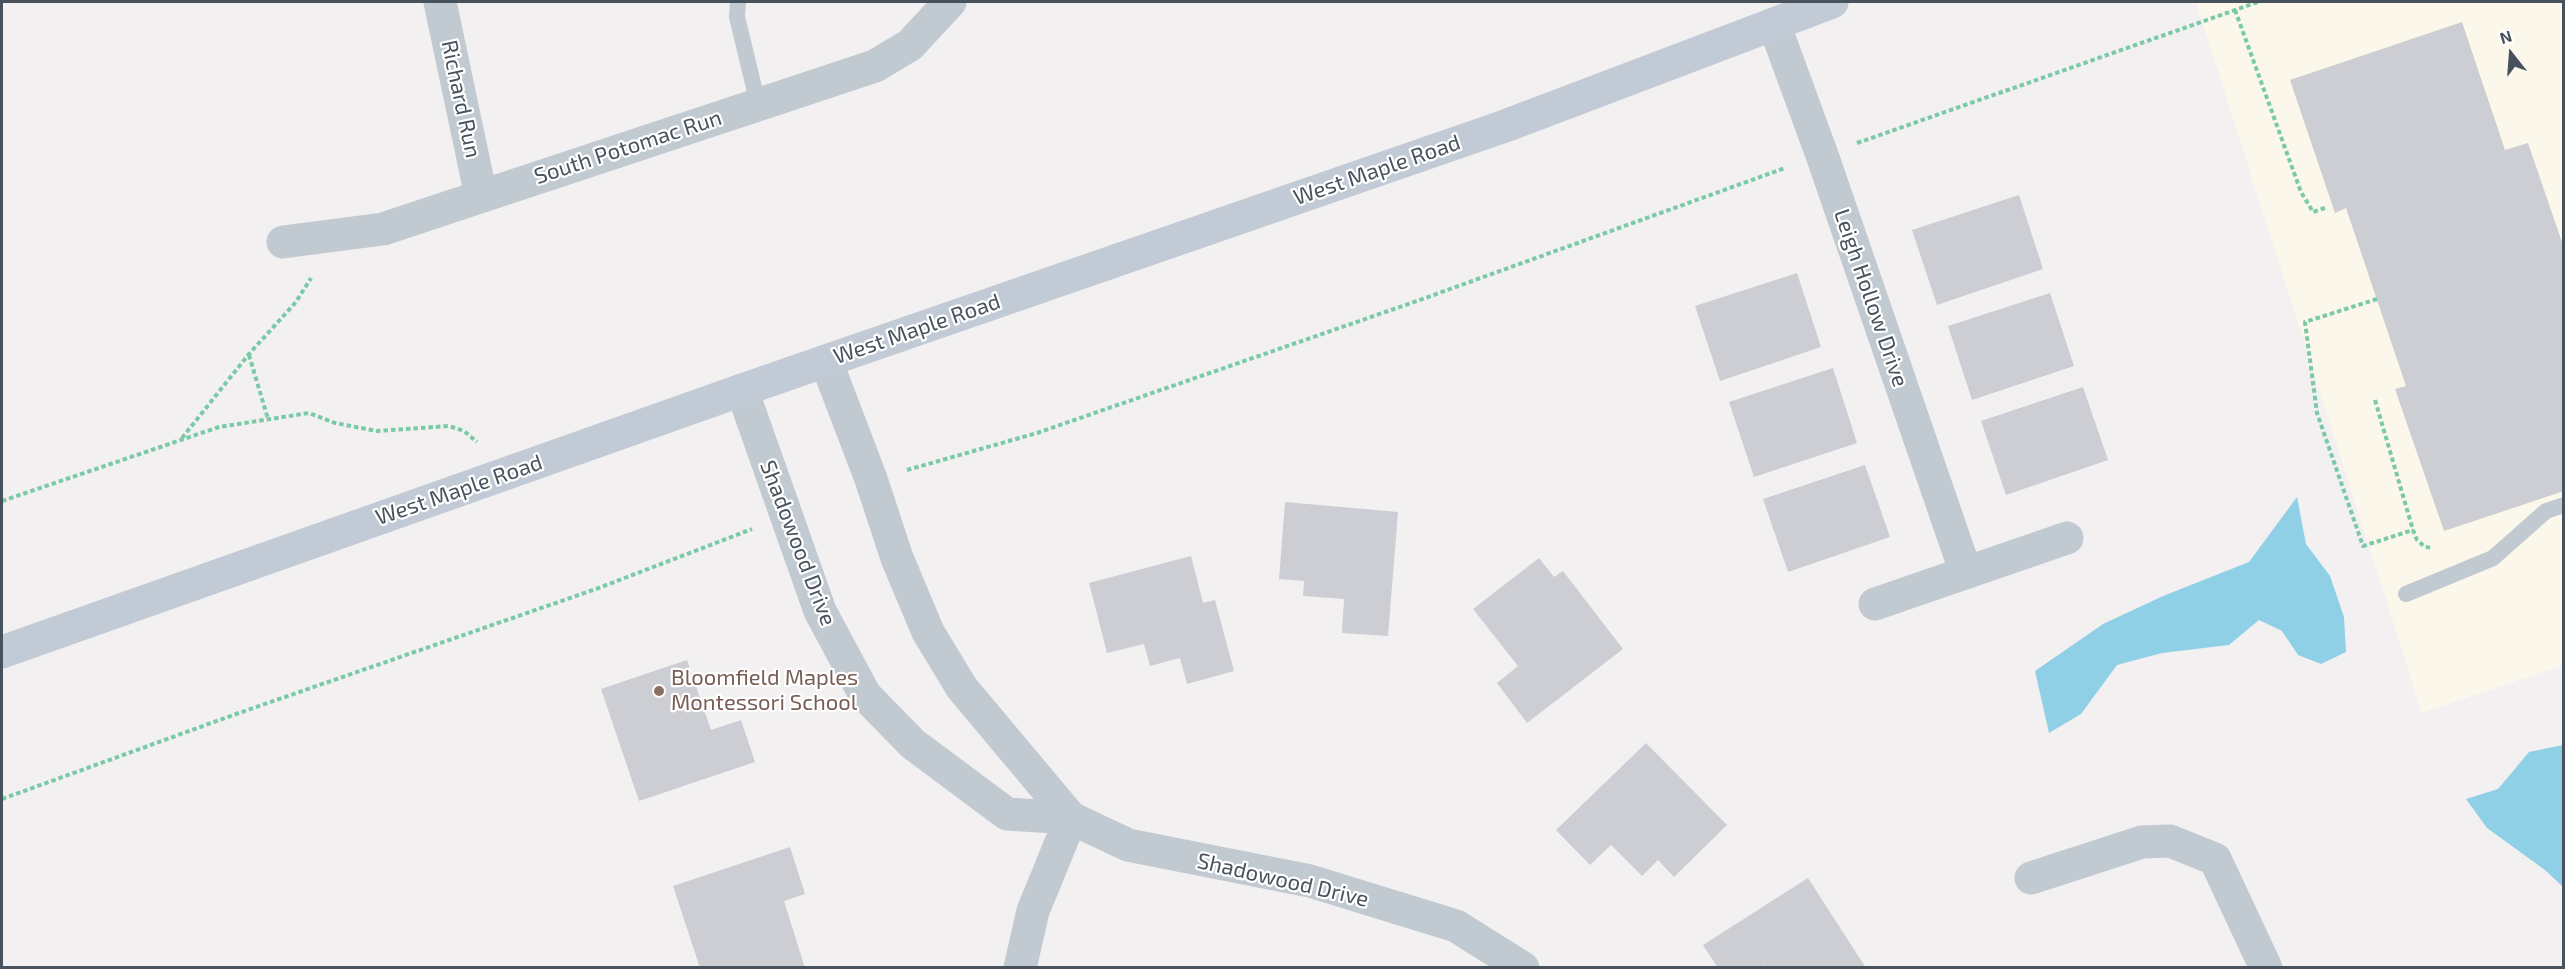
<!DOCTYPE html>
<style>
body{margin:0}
#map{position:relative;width:2565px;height:969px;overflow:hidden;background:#f2f0f0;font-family:"Exo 2",sans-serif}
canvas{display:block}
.frame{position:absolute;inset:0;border:3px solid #48525c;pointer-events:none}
.north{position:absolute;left:2481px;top:24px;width:60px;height:60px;-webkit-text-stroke:4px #fff;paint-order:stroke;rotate:343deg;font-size:16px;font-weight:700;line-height:24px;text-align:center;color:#48525c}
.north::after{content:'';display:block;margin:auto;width:21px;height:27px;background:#48525c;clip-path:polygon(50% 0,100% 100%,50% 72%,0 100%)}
</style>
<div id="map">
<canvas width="2565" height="969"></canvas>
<div class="frame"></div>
<div class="north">N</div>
</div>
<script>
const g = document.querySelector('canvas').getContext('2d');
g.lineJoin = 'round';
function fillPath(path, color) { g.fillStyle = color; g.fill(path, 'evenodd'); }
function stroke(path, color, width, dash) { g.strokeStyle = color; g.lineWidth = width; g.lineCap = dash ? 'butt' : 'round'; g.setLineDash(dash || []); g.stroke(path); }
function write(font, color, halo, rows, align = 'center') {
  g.font = font + ' "Exo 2",sans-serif'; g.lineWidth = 4.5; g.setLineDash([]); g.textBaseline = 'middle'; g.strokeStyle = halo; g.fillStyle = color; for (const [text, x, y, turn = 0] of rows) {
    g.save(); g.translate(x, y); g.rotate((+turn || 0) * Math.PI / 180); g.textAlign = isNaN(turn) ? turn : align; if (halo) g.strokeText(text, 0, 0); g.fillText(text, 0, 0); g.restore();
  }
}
fillPath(new Path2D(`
 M2196 2H2563V665L2422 713Z`), '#fbf7ea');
fillPath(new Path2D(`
 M2297 497 2306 544 2330 576 2344 617 2346 652 2321 664 2298 655 2282 631 2259 620 2229 645 2162 653 2117 665 2081 714 2049 733 2035 671 2103 624 2163 596 2249 562Z
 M2563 745H2564L2563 887 2545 870 2487 828 2466 799 2498 789 2529 752Z`), '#90d0e7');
fillPath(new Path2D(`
 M2462 22 2505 150 2528 143 2564 248V491L2444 531 2395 389 2406 386 2346 208 2335 213 2290 80Z
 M2019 195 2043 269 1937 305 1912 230Z
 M1797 273 1821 347 1720 381 1695 306Z
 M2050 293 2074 366 1972 400 1948 326Z
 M1833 368 1857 443 1754 477 1729 402Z
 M2083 387 2108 460 2006 495 1981 421Z
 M1865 465 1890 537 1788 572 1763 499Z
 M1285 502 1398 512 1388 636 1342 633 1344 599 1303 596 1304 581 1279 579Z
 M1191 556 1203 603 1215 600 1234 671 1187 684 1180 658 1150 666 1144 644 1107 653 1089 583Z
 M1539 558 1554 577 1563 571 1623 649 1527 723 1497 683 1518 666 1473 609Z
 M687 660 711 730 741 720 755 762 639 801 601 689Z
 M1646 743 1727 825 1674 877 1658 860 1642 876 1611 845 1590 865 1556 830Z
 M790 847 805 894 784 901 805 968H700L673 886Z
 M1808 878 1866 968H1766L1764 965 1760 968H1718L1703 945Z`), '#cdced4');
stroke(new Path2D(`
 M2235 10 2301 192 2313 212 2325 208
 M1857 143 2258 2
 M2377 299 2305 322 2317 413 2363 546 2413 530
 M249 355 268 419
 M2375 400 2413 530 2417 540 2425 547 2433 548
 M182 438 249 354 296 302 311 278
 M907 470 1037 433 1417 301 1785 168
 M2 501 219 427 309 413 335 423 377 431 449 426 464 431 477 442
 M2 799 236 714 596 589 752 529`), '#7ac9a7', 4, [4.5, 3]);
stroke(new Path2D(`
 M738 2 737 17 758 104
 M2406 594 2493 558 2546 511 2564 505`), '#c1c9d1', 16);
stroke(new Path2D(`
 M440 2 481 196
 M1774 24 1822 155 1966 573
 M283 242 383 229 875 66 910 45 950 2
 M826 361 871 479 897 558 928 632 962 688 1071 818
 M742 390 820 611 865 695 913 744 1007 814 1071 818 1128 845 1310 881 1456 926 1523 968
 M1875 604 2067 538
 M2031 878 2142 842 2170 841 2215 859 2266 968
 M1020 968 1033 911 1071 818`), '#c1c9d1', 33);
stroke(new Path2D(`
 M2 652 742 390 1505 126 1832 2`), '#c1cad5', 33);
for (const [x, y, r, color] of [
 [659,691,6,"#8d6e63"]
]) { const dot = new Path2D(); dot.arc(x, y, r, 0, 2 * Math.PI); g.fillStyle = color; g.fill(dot); stroke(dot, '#fff', 2); }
write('22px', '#48525c', '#fff', [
 ["Richard Run",461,99,78],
 ["South Potomac Run",628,147,-18],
 ["West Maple Road",1377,170,-19],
 ["Leigh Hollow Drive",1871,298,71],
 ["West Maple Road",917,329,-19],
 ["West Maple Road",459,490,-19],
 ["Shadowood Drive",798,543,69],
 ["Shadowood Drive",1283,880,13]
]);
write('22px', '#785e54', '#fff', [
 ["Bloomfield Maples",671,678],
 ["Montessori School",671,703]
], 'left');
</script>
